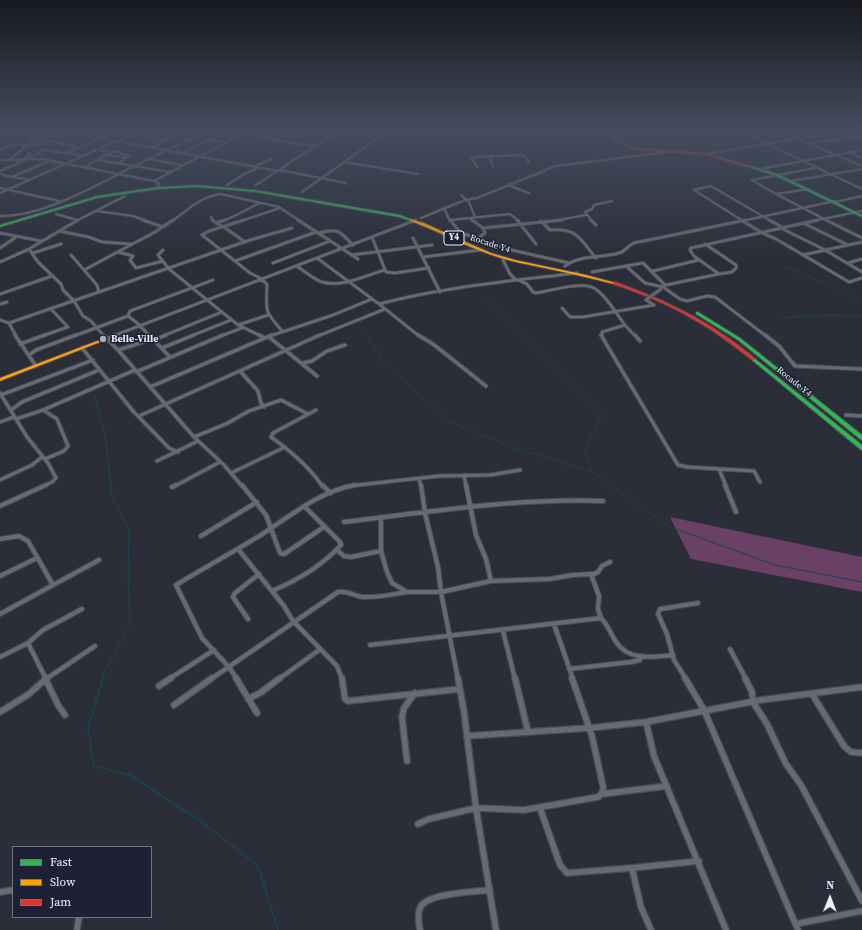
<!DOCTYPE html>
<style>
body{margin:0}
#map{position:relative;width:862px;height:930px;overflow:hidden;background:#2b2e38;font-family:"Source Serif 4",serif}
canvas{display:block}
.legend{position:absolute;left:12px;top:846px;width:140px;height:72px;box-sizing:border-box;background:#1d2133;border:1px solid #707484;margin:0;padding:5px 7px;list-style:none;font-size:12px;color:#edf1fd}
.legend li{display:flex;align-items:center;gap:8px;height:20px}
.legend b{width:20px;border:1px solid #707484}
.north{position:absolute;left:810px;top:878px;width:40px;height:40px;-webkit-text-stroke:3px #1d2133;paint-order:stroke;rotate:1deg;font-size:11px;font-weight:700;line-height:16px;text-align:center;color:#edf1fd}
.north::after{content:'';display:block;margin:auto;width:14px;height:18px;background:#edf1fd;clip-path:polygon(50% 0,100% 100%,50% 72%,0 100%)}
</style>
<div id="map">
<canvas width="862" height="930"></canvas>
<ul class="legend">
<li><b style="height:5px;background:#30b455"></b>Fast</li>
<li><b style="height:5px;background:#ff9f0a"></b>Slow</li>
<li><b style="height:5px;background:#e5322d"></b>Jam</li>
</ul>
<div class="north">N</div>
</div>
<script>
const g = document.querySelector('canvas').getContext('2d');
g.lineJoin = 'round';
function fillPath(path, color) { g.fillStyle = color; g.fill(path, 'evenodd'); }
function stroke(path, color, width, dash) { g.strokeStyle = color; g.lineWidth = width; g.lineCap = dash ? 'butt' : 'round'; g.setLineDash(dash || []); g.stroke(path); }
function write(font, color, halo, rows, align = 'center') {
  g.font = font + ' "Source Serif 4",serif'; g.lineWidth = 3; g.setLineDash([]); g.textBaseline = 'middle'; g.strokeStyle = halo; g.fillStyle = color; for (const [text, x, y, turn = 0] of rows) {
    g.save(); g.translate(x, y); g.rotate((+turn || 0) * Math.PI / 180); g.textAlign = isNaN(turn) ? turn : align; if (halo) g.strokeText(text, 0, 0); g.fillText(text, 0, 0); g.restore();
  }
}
fillPath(new Path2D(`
 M310 131H346C332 135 323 143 310 131Z`), '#5c3c57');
fillPath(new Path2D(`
 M670 517 862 557V592L691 559Z`), '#6b4065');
stroke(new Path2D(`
 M454 151 491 137 540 131
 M783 266 843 291 862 302
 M486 298 526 340 602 414 585 448 592 472
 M779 318 830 315 862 316
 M366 334 383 361 448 421 512 447 592 472 668 526 775 565 862 582
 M93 392 105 434 112 495 129 531 128 574 130 624 105 671 102 679`), '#18464e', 1);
stroke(new Path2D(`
 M103 678 88 728 94 766 130 775 202 822 258 866 278 930`), '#18464e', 1.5);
const streetFar4 = new Path2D(`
 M61 131 278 171
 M162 131 177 134
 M235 131 290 143 317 146
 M780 131 862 166
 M799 131 810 136
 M80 134 87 131
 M746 134 862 189
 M747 134 765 131
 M146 137 164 141
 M853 138 862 141
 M49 141 80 147
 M811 143 862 136
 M152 148 177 134
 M0 150 12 145 45 144 51 137 62 131
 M97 150 117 152 129 156 119 163
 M849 152 862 158
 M67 153 83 156
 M182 153 209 140 225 142
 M707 154 842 131
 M108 155 126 158
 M490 156 493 166
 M25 158 30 153
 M10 159 45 131
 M149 159 181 165
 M0 160 42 159 154 181 159 183 158 186
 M98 160 170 172
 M344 162 418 174
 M254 167 271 159
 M477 167 471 157 521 155 525 156 529 163
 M86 168 90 164 111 152
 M760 169 862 150
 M279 170 346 183
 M0 171 30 158 43 150 66 153 117 131
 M0 174 12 177 49 161
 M118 174 206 131
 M13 177 30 180
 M154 181 244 133
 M791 181 862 169
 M227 185 244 174 258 168
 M256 185 324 140 351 131
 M508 185 529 193
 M0 188 59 201
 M809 189 776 194 828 221
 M694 190 711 186 771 221
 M694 190 743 221
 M302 192 384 134
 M0 193 139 131
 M776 194 752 180 815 168
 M461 195 469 202 475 217
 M836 202 862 196
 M444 208 450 221
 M97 211 133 216 146 221
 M56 214 77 220
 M0 216C39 217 85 191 119 174
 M211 217 214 221
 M421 218 465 200 477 198 556 166 667 152
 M470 218 473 221
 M450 220 510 214 519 221
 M76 221 125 196
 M172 221C188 210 201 196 221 194L279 207 300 221
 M223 221C236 216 247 209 260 203
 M241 221 280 208
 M414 221 416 220
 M553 221 586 215
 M592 221 585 212 592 209 594 205 612 201
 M742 221 835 201
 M813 221 862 211`);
const streetFar3 = new Path2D(`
 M143 220 163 227
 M212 220 223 227
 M244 220 209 231 202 235 250 273 262 279
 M298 220 358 259
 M450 220 461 233 478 238
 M450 220H453
 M472 220 483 228 485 233 478 238 507 249 569 263
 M517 220 536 244
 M591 220 596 225
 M741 220 761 232
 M769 220 782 227
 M826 220 862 238
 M541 221 550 230C578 228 579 238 596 258
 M216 223 225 220
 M803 223 848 245
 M224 227 245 242
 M483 228 562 220
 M781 228 825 250 862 272
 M59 231 89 237 102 242 131 244
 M760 232 776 239 849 282 862 278
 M0 233 41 241
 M319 233C340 228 339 231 353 245
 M372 237 386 272 395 273 429 268
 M413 238 440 292
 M705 244 736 265V268L732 272 719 274
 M0 248 16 237
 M29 249 38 262 61 284 63 290 74 301 83 316 91 321 104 336
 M163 250 158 255 169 269 238 325 261 336
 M118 252 133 256 130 260 136 268 163 261
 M33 253 61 244
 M71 255 97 285 99 292
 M351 255 432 245
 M803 255 862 242
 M423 257 480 250
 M317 258 379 304 419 336
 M503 260 510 274 516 280
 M235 261 316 232
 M0 262 29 249 78 220
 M273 263 330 241
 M848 263 862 259
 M565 266C580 255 601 258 619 253 625 252 628 245 634 243L746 220
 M626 266 645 283 663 287 680 299 687 301 707 296 715 297 766 336
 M298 267C306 272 313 279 322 282 342 288 366 275 385 270
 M84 270 155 232 173 220
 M653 271 699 260
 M592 272 643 263 665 285
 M260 280 265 282 267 285C266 312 264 310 282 331
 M518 280 527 284 533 292 536 293C550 291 579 282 592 287 604 292 617 315 625 325L602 332V336
 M666 285 719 274 694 256 690 250 691 248 818 220
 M0 294 52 276
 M0 304 7 302
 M379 304C443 287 511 281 577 273
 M562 308 570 317H583L654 305 646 300 647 299
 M0 320 9 323 250 240 292 228
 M9 323 16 336
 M238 325 268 315
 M625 325 635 336
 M140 326 150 336
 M141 326 128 316 130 311 213 280
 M42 336 68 327 51 309
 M74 336 128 316
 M113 336 416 220
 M163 336 222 312
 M191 336 231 320
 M221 336 242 328
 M270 336 333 315 372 299
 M318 336 385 309`);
const streetFar2 = new Path2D(`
 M15 335 36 366
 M103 335 118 350 194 437 224 465 242 486
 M149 335 170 357
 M259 335 265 338
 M418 335 433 344 486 386
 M601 335 678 465 687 467 754 471 760 482
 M635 335 640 341
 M765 335 779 346 795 366 862 369
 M269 337 317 376
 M106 339 116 335
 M154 340 166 335
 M20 344 45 335
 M82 348 133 411 169 448 178 452
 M162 348 194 335
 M118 350 153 339
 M29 355 36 350 76 335
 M303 363 312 361 327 351 345 345
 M240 371 258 391 261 403 264 407
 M136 372 223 335
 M150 387 272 335
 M0 393 27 437 48 463 56 478 52 482 44 486
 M1 395 93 360
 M11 410 22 402 99 370
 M43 410 57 419 68 446 64 451 45 459
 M316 410 273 433 271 437C289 450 310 467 322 486
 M846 415 862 416
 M139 416 320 335
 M16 419 43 410 135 370
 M0 422 14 417
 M194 437 226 424 249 411 281 400 308 414
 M157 461 198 441
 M719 469 726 486
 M231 473 285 447
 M464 475 466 486
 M419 479 421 486
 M0 480 32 465 42 457
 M175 486 220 462
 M349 486 439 476 490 475 520 470`);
const streetFar1 = new Path2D(`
 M242 485 266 515 280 553 284 554 324 527
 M322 485 331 493
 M421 485 425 513 438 567 441 592 458 679
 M466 485 476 535 486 559 491 581
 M725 485 736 512
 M172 487 176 485
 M0 506 46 485
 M381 517V551L387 572 392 583 407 592H441L491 581 550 579 573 575 594 574 598 572 602 566 610 562
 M344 522C430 512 516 498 603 501
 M201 536 257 502
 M0 539 19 536 28 541 53 585
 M238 549 284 606 293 621 337 666 342 679
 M337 550 344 556 351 557 381 551
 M0 576 37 558
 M272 591C298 580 322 566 341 545L340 542 305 507
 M0 614 99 560
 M601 618C608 625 611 634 616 642 628 661 653 657 673 655
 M248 619 233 597 235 593 259 574
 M554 624 573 679
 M503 631 515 679
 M28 643 46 679
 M370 645 601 618 598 609 599 596 591 574
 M730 649 746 679
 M0 657 28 643 43 630 82 609
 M569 669 631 662 640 660 642 656
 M46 679 95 646
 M169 679 214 650
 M211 679 338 592C347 590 354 596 363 597 377 598 393 594 407 592
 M237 679 229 667 202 638 176 585C204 568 233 552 261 535 290 516 320 491 355 485
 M279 679 319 650
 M686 679 674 660 667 634 658 614 660 609 698 603`);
const street = new Path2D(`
 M45 678 58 705 65 715
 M236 678 257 713
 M342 678 345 699 348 701 460 689
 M458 678 464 712 476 808 496 930
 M515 678 528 732
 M685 678 704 710 798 930
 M745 678 752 692 753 702 767 724 786 764 801 785 862 901
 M159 686 171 678
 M812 694 844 746 851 752 862 753
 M248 699 260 693 280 678
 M174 705 212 678
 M0 712 29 694 47 678
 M646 722 654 756 726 930
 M467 736 589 728 646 722 761 700 862 687
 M407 761 402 717 404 708 415 693
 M602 794 667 786
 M540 808 560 865 567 873 632 868
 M418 824 429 819 476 808 524 810 598 797C602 794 604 791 603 786L592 736 572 678
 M0 892 13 890
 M796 924 862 911
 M77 930 79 917
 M420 930C419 923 417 915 420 908 426 893 474 892 490 890
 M651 930 641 907 632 868 699 861`);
const fast = new Path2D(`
 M751 166 778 174 862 215V217L776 176 751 168Z
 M197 185 255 190 400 215 413 220 411 221 399 217 255 192 197 187 158 189 97 198 0 227V225L97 196 158 187Z
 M696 312H698L740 338 862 435V440L860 439 738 340 696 314Z
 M752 358H754L862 445V450L860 449 752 360Z`);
const slow = new Path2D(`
 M410 219 424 223 468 243 491 253 515 260 586 275 616 283 614 284C594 279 574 274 554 270 532 265 510 262 489 254 462 245 437 230 410 221Z
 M105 338H107L108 339 0 381V378Z`);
const jam = new Path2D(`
 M612 131H614L615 139 636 148 707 153 753 167 751 168 707 155 636 150 613 140Z
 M613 282H615C657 297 695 314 731 340 739 346 748 352 755 359L754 360H752C731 343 709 327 686 315 663 302 638 292 613 284Z`);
stroke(streetFar4, '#484b53', 3);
stroke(streetFar3, '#484b53', 4);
stroke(streetFar2, '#484b53', 5);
stroke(streetFar1, '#484b53', 6);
stroke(street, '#484b53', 8);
stroke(fast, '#484b53', 2);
stroke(slow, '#484b53', 2);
stroke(jam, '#484b53', 2);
stroke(streetFar4, '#676a72', 2);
stroke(streetFar3, '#676a72', 2.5);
stroke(streetFar2, '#676a72', 3);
stroke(streetFar1, '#676a72', 4);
stroke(street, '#676a72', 5.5);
fillPath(fast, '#30b455');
fillPath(slow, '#ff9f0a');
fillPath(jam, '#e5322d');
const streetBridge = new Path2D(`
 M647 299 661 289`);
stroke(streetBridge, '#484b53', 4, []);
stroke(streetBridge, '#676a72', 2.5);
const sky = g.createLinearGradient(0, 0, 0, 261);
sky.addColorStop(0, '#18191f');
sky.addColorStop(0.5, '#444c5e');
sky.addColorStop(1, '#444c5e00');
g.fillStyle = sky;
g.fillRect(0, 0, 862, 261);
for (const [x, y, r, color] of [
 [103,339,4,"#a9adb8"]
]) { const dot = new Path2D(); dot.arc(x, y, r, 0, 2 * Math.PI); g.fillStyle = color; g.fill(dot); stroke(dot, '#1d2133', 1.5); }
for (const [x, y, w] of [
 [454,238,20]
]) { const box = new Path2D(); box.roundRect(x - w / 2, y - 7, w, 14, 3); g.fillStyle = '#1d2133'; g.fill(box); stroke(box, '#edf1fd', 1); }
write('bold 9px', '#edf1fd', null, [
 ["Y4",454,238]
]);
write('9px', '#edf1fd', '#1d2133', [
 ["Rocade Y4",490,244,18],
 ["Rocade Y4",794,382,39]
]);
write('bold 10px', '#edf1fd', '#1d2133', [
 ["Belle-Ville",111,339]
], 'left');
</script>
